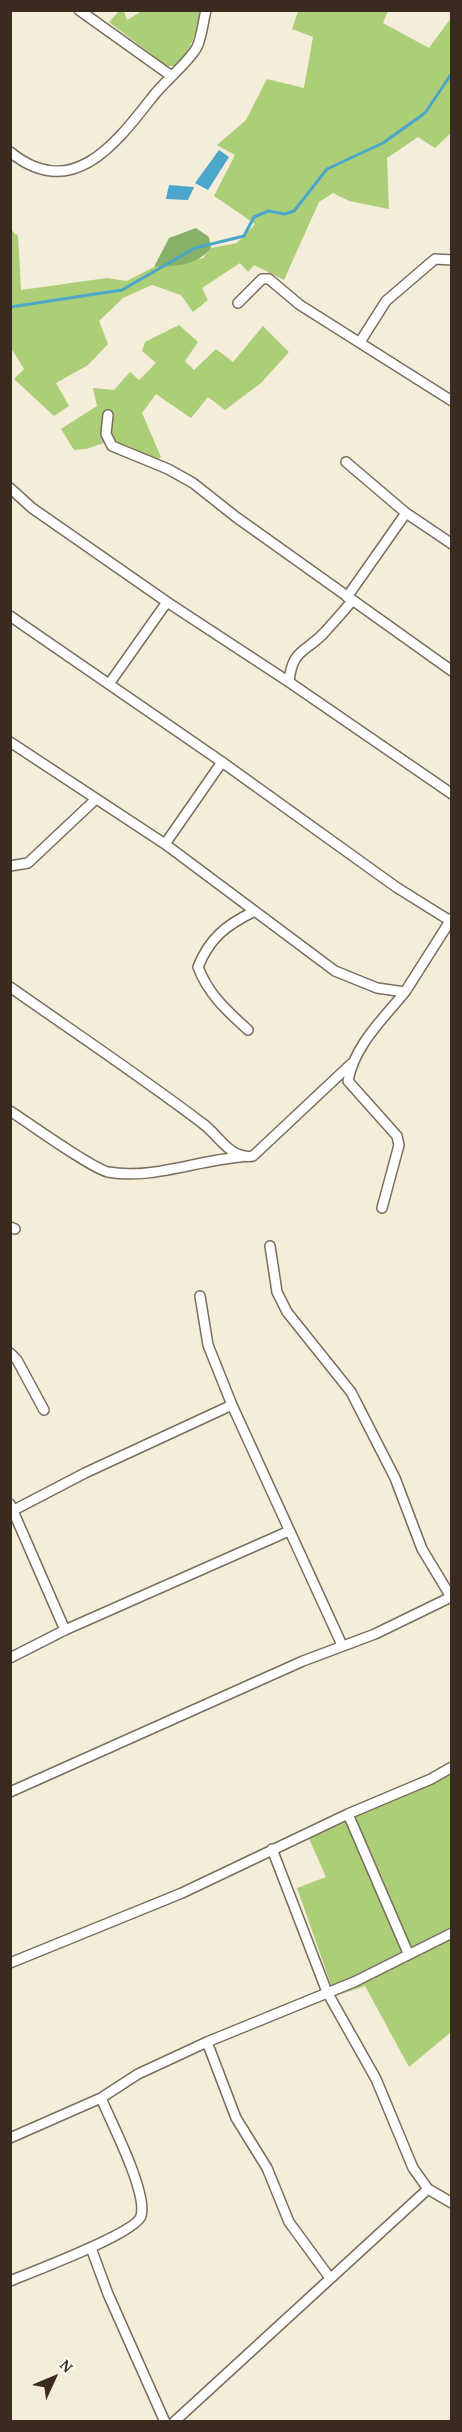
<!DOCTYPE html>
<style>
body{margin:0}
#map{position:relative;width:462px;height:2432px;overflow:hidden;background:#f3edd9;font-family:"Gentium Book Plus",serif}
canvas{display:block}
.frame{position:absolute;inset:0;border:12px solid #3b2a1e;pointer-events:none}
.north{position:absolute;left:24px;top:2348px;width:60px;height:60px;-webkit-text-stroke:4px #fdfcf7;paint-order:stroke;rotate:46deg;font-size:16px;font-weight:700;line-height:24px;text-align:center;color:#3b2a1e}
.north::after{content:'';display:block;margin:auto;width:21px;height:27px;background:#3b2a1e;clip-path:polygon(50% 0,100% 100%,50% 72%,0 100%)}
</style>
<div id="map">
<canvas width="462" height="2432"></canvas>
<div class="frame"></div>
<div class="north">N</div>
</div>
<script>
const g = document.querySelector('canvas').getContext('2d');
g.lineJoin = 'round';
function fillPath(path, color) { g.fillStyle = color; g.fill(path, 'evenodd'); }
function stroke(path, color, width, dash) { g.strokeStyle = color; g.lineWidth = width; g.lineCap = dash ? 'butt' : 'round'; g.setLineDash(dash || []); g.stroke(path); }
fillPath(new Path2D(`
 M119 11H124L127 20 142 11H200C196 33 192 50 175 66H167L109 22Z
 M298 11H388L383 23 429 48 451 18V133L435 148 418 137 387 158 389 209 349 201 333 193 319 202 284 280 254 265 248 272 240 263 202 288 208 300 193 312 181 295 152 285 123 298 99 321 108 344 88 365 56 383 69 406 54 416 14 379 24 369 11 348 10 229 18 236 21 290 107 278 127 281 154 267 179 265 203 258 211 248 237 243 255 224 214 196 235 155 217 145 246 120 267 79 304 88 313 37 292 29Z
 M179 325 198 342 185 361 194 370 216 349 233 362 263 326 289 352 261 383 225 410 208 397 191 418 156 394 142 413 161 457 156 460 125 448 113 440 86 449 74 450 61 429 97 406 93 388 114 390 130 372 139 380 156 363 142 351 145 342Z
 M451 1769V2032L409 2067 365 1986 335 1996 297 1888 326 1877 307 1834Z`), '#abce77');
fillPath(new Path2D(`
 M196 228 209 237 211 248C197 266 176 266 154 267L169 238Z`), '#88b168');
fillPath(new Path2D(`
 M219 150 229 157 208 190 195 183Z
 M169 185 194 187 188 200 166 199Z`), '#4ba6c9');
stroke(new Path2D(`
 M10 307 122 290 195 248 244 236 254 217 268 211 285 214 294 211 327 169 383 143 425 113 452 73`), '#4ba6c9', 3);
const minor = new Path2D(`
 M79 10 170 75
 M10 152C73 203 117 142 154 95 166 80 189 62 197 47 202 36 203 22 206 10
 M238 303 262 279H269L300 305 452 401
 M360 342 386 301 435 259 452 260
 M108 415 106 434 112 446 168 469 193 483 236 517 452 671
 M346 462 406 513 452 544
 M10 488 32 508 167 602 289 682 452 794
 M347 597 406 513
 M10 616 222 762 396 887 452 922
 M289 682C292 650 304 653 323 634 333 623 343 612 352 601
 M109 684 167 602
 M10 742 165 844 335 971 377 988 405 992 452 918
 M165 844 222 762
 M10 866 28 863 96 799
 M10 987C74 1032 140 1076 202 1123 219 1135 230 1160 253 1156L351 1064
 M248 1030C227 1011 208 994 198 967 209 939 226 925 253 912
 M10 1111C29 1123 91 1168 108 1172 151 1180 198 1160 241 1157
 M382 1208 399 1145 397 1136 348 1081C354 1046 383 1019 405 992
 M10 1227 15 1229
 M200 1296 208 1345 232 1405 342 1645
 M10 1353 17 1360 44 1410
 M10 1504 65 1630
 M14 1510 85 1473 232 1405
 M10 1658 65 1630 289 1531
 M10 1792 303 1661 375 1634 451 1597 422 1549 395 1478 351 1392 287 1312 277 1292 270 1246
 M348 1814 408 1953
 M272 1849 327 1992 376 2079 413 2168 428 2189 452 2203
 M10 1963 182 1893 348 1814 431 1779 452 1767
 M207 2042 236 2118 267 2168 289 2222 330 2278
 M10 2138 101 2098 138 2074 207 2042 354 1982 452 1933
 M91 2248 108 2294 165 2422
 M10 2281C32 2272 136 2233 141 2216 148 2193 111 2122 101 2098
 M174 2422 428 2189`);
stroke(minor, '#7b6e5f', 12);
stroke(minor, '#fff', 9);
</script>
